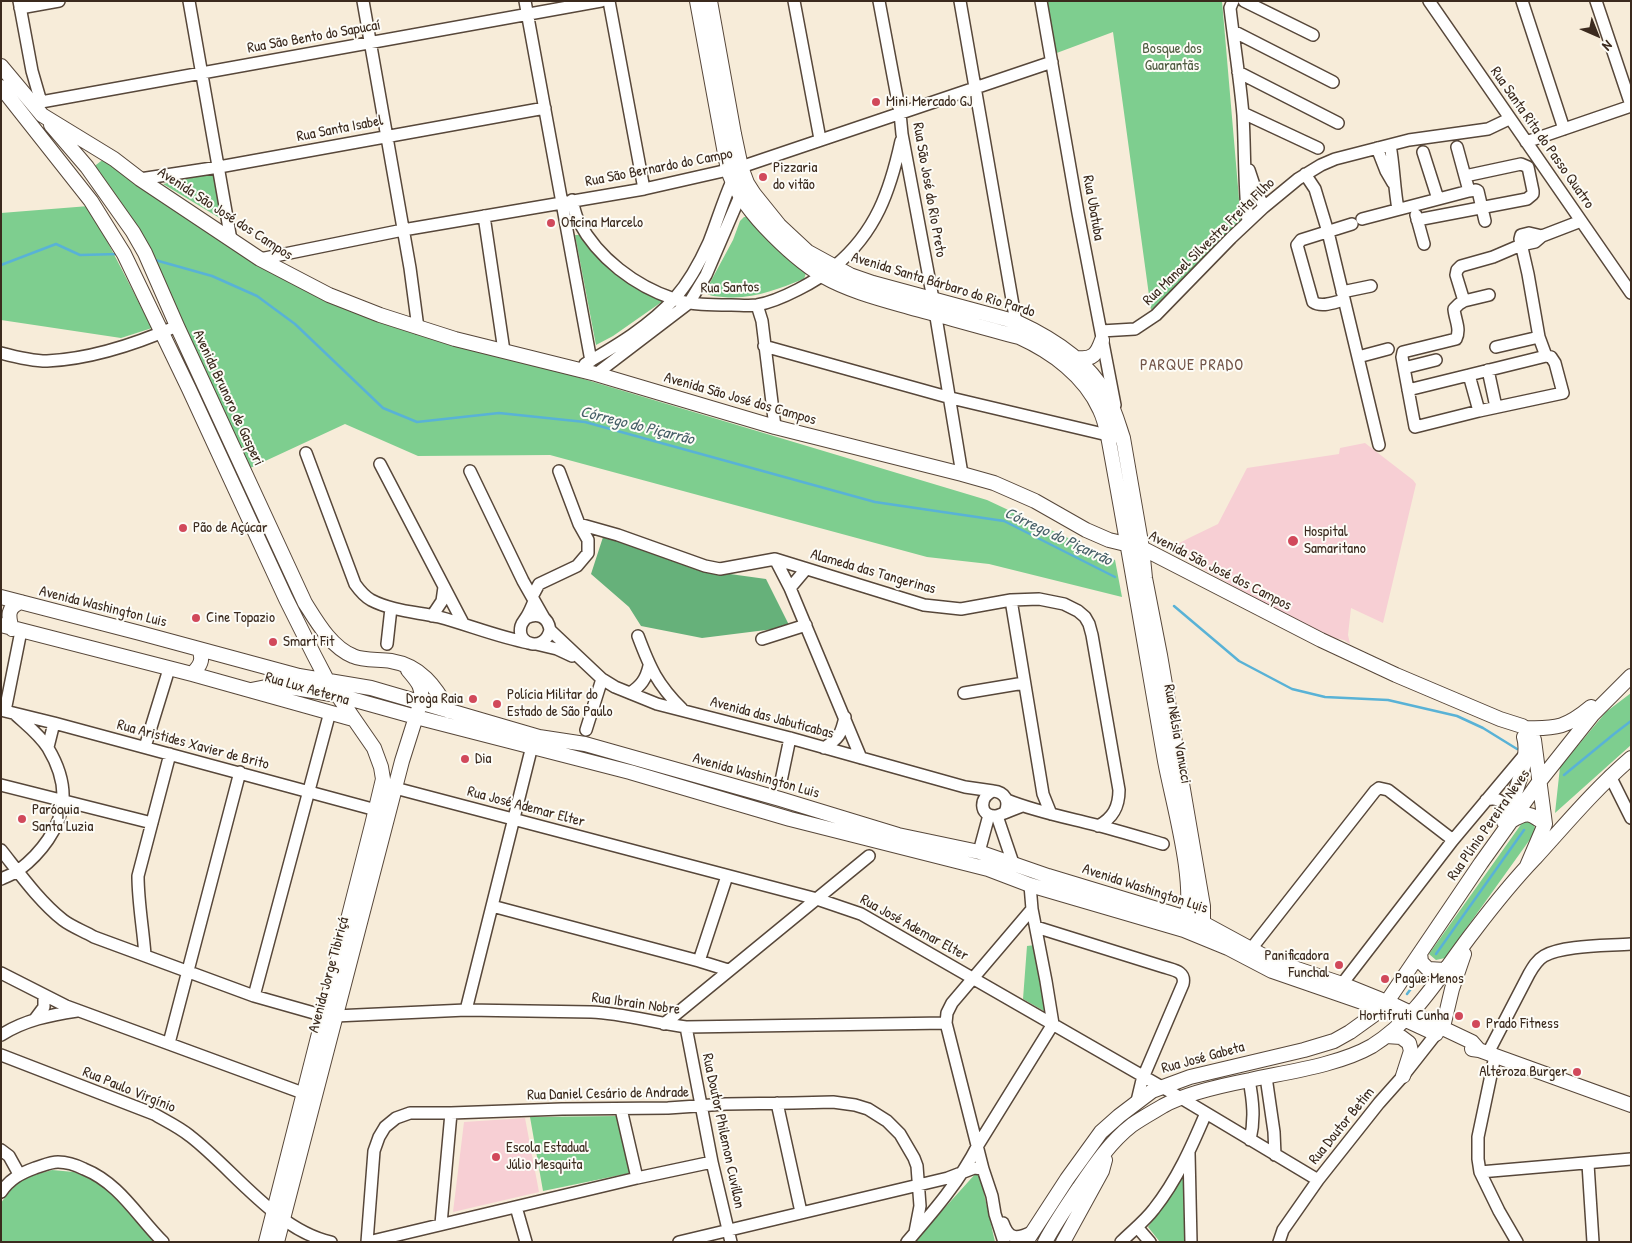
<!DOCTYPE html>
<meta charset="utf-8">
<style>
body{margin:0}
#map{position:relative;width:1632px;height:1243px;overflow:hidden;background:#f7ecd9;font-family:"Patrick Hand",sans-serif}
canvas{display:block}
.frame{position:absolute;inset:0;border:2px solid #3b2a1e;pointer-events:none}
.north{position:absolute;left:1572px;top:10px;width:50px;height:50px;-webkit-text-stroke:4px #fdfcf7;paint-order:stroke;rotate:136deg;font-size:14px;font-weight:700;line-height:20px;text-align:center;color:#3b2a1e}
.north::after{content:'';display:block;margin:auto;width:18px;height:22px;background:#3b2a1e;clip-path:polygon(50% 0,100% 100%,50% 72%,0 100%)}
</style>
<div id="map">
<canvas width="1632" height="1243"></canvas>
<div class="frame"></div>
<div class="north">N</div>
</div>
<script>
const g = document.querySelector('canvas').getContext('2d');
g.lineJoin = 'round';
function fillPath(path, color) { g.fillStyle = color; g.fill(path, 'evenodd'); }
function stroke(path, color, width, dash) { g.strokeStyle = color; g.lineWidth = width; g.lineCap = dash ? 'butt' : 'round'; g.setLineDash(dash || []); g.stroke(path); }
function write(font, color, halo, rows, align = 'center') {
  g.font = font + ' "Patrick Hand",sans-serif'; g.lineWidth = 4; g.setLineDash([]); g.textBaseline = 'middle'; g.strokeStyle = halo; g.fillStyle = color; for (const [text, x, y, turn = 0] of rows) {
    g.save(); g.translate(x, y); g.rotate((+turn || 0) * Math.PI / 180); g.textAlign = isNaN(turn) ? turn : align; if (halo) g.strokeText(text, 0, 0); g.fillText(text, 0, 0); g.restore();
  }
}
fillPath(new Path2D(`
 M1365 443 1413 480 1416 484 1383 623 1351 608 1348 635 1350 644 1344 640 1334 638 1312 629 1170 551 1176 545 1189 538 1218 524 1247 468 1339 454 1340 448Z
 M525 1118 539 1192 453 1212 464 1122Z`), '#f7cfd4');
fillPath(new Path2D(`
 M1044 1H1222L1241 222 1151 310 1113 32 1054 54Z
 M105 158 251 261 417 329 987 500 1115 560 1122 597 989 564 927 557 550 455 418 456 345 424 248 469 144 245 92 168Z
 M214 173 223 220 163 184Z
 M89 206 152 328 121 338 1 320V213Z
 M744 217H750L806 273 804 279C777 289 753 300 723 297 716 296 710 297 705 292L733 240 740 221Z
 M575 235H581C595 257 626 282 649 295 654 297 659 298 663 301L613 336 596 345Z
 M1631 693V745L1555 813 1560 767 1606 712Z
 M1532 820 1536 831 1445 958 1436 960 1429 954 1522 823Z
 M1035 945 1049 1014 1023 999 1027 946Z
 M620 1116 635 1172 543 1191 530 1117Z
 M1186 1167 1187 1242H1160L1148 1227 1168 1197Z
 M52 1170 74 1172 102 1184 156 1242H1V1203C19 1178 24 1178 52 1170Z
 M977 1172 980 1176 995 1242H914Z`), '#7ece8f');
fillPath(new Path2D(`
 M604 534 694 569 766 579 790 627 702 638 641 626 629 607 591 574Z`), '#66b17a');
stroke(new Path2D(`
 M155 260 212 276 257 296 295 324 383 408 417 422 499 413 585 422 875 502 1004 521 1115 577
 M1 265 56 244 80 255 119 254
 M1174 606 1239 661 1292 689 1325 697 1388 700 1457 716 1483 728 1517 749
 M1564 775 1614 734 1631 721
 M1436 954 1524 830
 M1407 994 1419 978`), '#59b2d6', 2.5);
const minor = new Path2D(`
 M19 1 32 71 41 102
 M189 1 231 240
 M363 1 410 268 418 328
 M525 1 591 361
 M609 1 644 189
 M794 1 820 139
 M879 1 900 113 902 134 933 299 962 474
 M960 1 1017 328
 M1041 1 1078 213 1115 405
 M1233 1 1230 8C1234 43 1240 79 1243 115 1245 151 1244 186 1248 222
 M1244 1 1313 35
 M1429 1 1631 293
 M1522 1 1564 129
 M1596 1 1631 105
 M20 8 59 1
 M1233 31 1333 82
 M1238 72 1338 123
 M34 104 41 102 601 1
 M1243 113 1318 148
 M1526 142 1631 106
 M1390 145C1394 166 1394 187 1398 209
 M1377 148 1386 171 1393 183
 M1423 152 1438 199
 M1249 170 1255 188 1264 207
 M1305 174 1315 189 1328 232 1379 445
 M140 179 219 167 545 108
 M1469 191 1476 190 1478 191 1485 221
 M572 200C574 207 575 215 579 222 598 258 635 286 674 299 691 305 712 305 731 305 739 305 749 306 757 305 780 301 817 281 835 266 876 232 890 191 901 141
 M1416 215 1424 244
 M484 216 504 351
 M1362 219 1469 191 1457 147
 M1417 220 1527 199 1533 194V191L1528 167 1521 164 1465 176
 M1542 236 1529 233 1521 235 1520 239 1528 274 1539 337 1546 356 1551 357 1555 363 1563 393 1479 411 1415 427 1402 357 1403 352 1456 339C1461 329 1455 320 1454 309L1459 304 1464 301 1456 275 1457 270 1461 266 1493 257 1521 245 1535 242 1542 236 1581 221
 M260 259 403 230 644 189 741 167 1052 62
 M1342 292 1371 286
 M1344 300C1335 302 1322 308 1313 302L1297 245 1301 240 1352 224
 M1464 301 1489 295
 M757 305 762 321 775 427
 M1101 331 1135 329 1156 315 1231 238 1264 207 1298 179 1321 165 1335 159 1409 140 1488 129 1509 119
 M764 346 951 398 1116 437
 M1496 347 1539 337
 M1 353C16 357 32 361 47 361 91 359 136 344 177 326
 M1358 357 1388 349
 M585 364C616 346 650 326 675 298 689 282 700 262 709 242 717 222 723 201 732 181
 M1404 368 1436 360
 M1488 370 1496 407
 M596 374 689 303 706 275 740 196
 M1469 375 1546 356
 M1408 390 1469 375 1479 411
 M306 453 355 584C360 591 364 596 371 600 392 611 417 612 439 617 469 625 498 637 529 643
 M380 464 463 623
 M470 471 523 581 544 618
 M579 524 618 535 705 566 720 569 775 559 924 605 961 609 1011 600 1039 599 1064 604 1078 611 1085 617 1089 624 1092 635 1119 790C1119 807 1113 818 1098 826
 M775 559 790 588 861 758
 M790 588 806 569
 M532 597 539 584 577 566 588 553V540L579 524 559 471
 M1011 600 1043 794 1051 814
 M432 616 442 601 444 587
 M526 618C538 612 548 617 550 630 545 652 516 646 521 626 522 622 525 620 527 616 530 611 532 606 534 601
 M550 630 602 679 615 687 657 704 790 738 965 787 993 791
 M638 636C650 668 657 684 682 709
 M762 639 806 625
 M387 644 391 608
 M536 644 557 649 572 656
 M630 693C641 686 646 679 649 666
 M964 693 1024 683
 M1 710 54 723 376 810
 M5 711 21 631
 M586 730 602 679
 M48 747 54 723
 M145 747 169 669
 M824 748C839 738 841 735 845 717
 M1610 776 1631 818
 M781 781 790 738
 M1 785 152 823
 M395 788 817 899 861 914 1181 1098 1318 1180
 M1007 800C1034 811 1064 817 1092 824 1116 830 1139 837 1163 844
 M1486 800C1497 797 1501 801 1509 808
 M1005 812C1010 801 1005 792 993 791 979 797 979 816 995 816 999 816 1016 808 1022 806
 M997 816 1013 863
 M1 850C20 874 39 901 63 920 72 927 84 931 94 937L254 996 314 1013 335 1016 466 1010 591 1012C623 1013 654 1023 686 1027L946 1023
 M979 852 989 815
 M1 879C7 876 14 874 19 870 40 854 61 828 63 800 64 782 57 763 48 748 40 735 27 725 16 715
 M1030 885 1032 909 1046 981 1053 1024
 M492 906 699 961 728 970
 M1036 927 1164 967C1173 970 1186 971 1183 984L1142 1080 1137 1101
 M1251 949 1375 791 1379 788 1388 790 1453 840
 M145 955C143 928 138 902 138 876L170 754
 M699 961 727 876
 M1 973 66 1006 311 1096
 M1342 984 1453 840 1526 753
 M254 996 330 712
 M466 1010 532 746
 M35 1019 44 1007V995
 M664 1024 869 856
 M686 1027 712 1162 731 1242
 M1 1035C25 1020 50 1015 77 1011
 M169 1043 240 772
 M1488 1053 1529 974C1533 967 1537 960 1544 956 1563 945 1608 946 1631 944
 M1 1055 154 1114C166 1121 179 1127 190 1136 233 1169 276 1230 331 1242
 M1495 1056 1478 1137V1159L1480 1172 1499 1211 1517 1242
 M1266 1077 1274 1132 1275 1155
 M1249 1080C1253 1101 1255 1119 1250 1140
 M777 1103 801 1212
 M621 1109 637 1178
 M1 1150 9 1156 19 1174
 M1189 1153 1191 1242
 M1588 1164 1593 1242
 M1480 1172 1631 1159
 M1 1192C10 1179 21 1173 35 1168 42 1166 50 1162 58 1162 67 1162 76 1165 84 1169 119 1183 137 1216 163 1242
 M516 1207 526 1242
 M1003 1223C1009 1240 1017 1239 1032 1232
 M441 1224 451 1113
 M1137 1227 1150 1242
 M367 1242 374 1151 379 1137 385 1127 396 1118 410 1113H451L562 1109 668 1108 726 1104 793 1103 833 1102 855 1105 868 1109 887 1121 900 1134 914 1158 917 1166 920 1206 915 1232
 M368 1242 637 1178 712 1162
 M679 1242 948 1178 974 1168 983 1169
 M907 1242C933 1212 960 1181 978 1145L1053 1024
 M1004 1242 995 1214 992 1196 983 1169 946 1023 947 1013 952 1003 1032 909
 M1121 1242C1132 1231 1145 1221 1154 1209 1177 1180 1192 1146 1206 1113
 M1279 1242 1283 1230 1318 1180 1379 1103 1403 1076 1436 1034`);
const major = new Path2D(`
 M697 1 728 170C735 192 749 210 765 227 782 245 801 263 823 276 851 292 885 300 916 309 950 318 984 328 1019 337 1052 352 1085 376 1100 410 1104 418 1106 427 1108 436 1128 544 1146 652 1165 761 1173 804 1197 884 1185 925
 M710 1 734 134 741 167 747 183 754 194 779 225 808 252 850 275 873 283 1017 322C1052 338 1087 360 1106 394 1114 408 1118 423 1123 438L1142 548 1145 578 1160 655 1203 906V923
 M1 66 42 115 114 159 140 179 260 259 329 295 380 315 455 339 596 374 775 427 962 474 994 483 1035 501 1086 530 1109 540 1142 548 1321 640 1396 675 1500 719 1522 726 1530 731 1534 740 1545 824 1527 866
 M1 87 91 201 124 254 189 389 286 599 314 655 327 680 374 748 381 767 383 779 372 825 266 1242
 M51 125 87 167 133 232 145 253 177 326 305 603C317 622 331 647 353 656 364 661 379 659 391 661 421 666 435 686 449 711
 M1077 358C1093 360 1097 354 1102 340
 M1 597 140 633 299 676 371 688 539 737 585 744 780 799 898 835 979 852 1048 876 1203 923 1273 961 1342 984 1394 1005 1472 1042 1479 1050
 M1 625 192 674 353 719
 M12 629C8 616 7 607 21 602
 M192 674C200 666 204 660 199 649
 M251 690 271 686H283L337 695 416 717 630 772 790 819 988 869 1030 885 1184 930 1228 948 1272 971 1382 1009 1436 1034
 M1526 728C1557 729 1567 727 1591 707
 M1511 821C1528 811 1530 813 1545 824
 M1504 822C1512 800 1531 759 1524 737
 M1420 953 1421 962 1428 969 1445 970
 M1443 1027 1452 989 1464 954
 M1386 1036 1401 1037 1409 1043 1411 1051 1403 1076
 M1472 1049 1479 1050 1631 1105
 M277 1242 402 761 421 701C423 686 417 681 408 670
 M1026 1242 1067 1179 1101 1132 1119 1116 1152 1091 1190 1077 1304 1050 1334 1041 1350 1032 1382 1009 1481 863 1539 782 1593 714 1631 676
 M1045 1242C1055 1223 1067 1206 1079 1188 1094 1166 1110 1142 1132 1125 1142 1118 1153 1112 1163 1106 1186 1093 1224 1085 1250 1080 1287 1072 1339 1065 1372 1046 1417 1018 1442 972 1474 931 1493 906 1513 881 1535 858 1566 824 1595 789 1631 758
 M1063 1242 1102 1171 1105 1160`);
stroke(minor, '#57473a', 14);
stroke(major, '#57473a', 16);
stroke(minor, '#fff', 11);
stroke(major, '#fff', 14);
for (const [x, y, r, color] of [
 [876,102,5,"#d1495b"],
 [763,177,5,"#d1495b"],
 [551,223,5,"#d1495b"],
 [183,528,5,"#d1495b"],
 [1293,541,6,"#d1495b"],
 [196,618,5,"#d1495b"],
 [273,642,5,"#d1495b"],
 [473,699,5,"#d1495b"],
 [497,704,5,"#d1495b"],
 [465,759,5,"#d1495b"],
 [22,819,5,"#d1495b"],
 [1339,965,5,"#d1495b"],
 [1385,979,5,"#d1495b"],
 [1459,1016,5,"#d1495b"],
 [1476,1024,5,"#d1495b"],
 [1577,1072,5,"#d1495b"],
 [496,1157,5,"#d1495b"]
]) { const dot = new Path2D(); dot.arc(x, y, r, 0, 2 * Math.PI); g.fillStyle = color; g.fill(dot); stroke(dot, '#fdfcf7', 2); }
write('15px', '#3b2a1e', '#fdfcf7', [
 ["Rua São Bento do Sapucaí",314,37,-10],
 ["Rua Santa Isabel",340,129,-11],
 ["Rua Santa Rita do Passo Quatro",1542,138,55],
 ["Rua São Bernardo do Campo",659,168,-11],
 ["Rua São José do Rio Preto",929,190,80],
 ["Rua Ubatuba",1093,208,80],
 ["Avenida São José dos Campos",225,214,33],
 ["Rua Manoel Silvestre Freita Filho",1209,242,-44],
 ["Avenida Santa Bárbaro do Rio Pardo",943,285,17],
 ["Rua Santos",730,288,-1],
 ["Avenida Brunoro de Gasperi",228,398,65],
 ["Avenida São José dos Campos",740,399,16],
 ["Avenida São José dos Campos",1220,571,27],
 ["Alameda das Tangerinas",873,572,16],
 ["Avenida Washington Luis",103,607,14],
 ["Rua Lux Aeterna",307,689,16],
 ["Avenida das Jabuticabas",772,718,15],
 ["Rua Nélsia Vanucci",1177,734,80],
 ["Rua Aristides Xavier de Brito",193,745,15],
 ["Avenida Washington Luis",756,776,16],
 ["Rua José Ademar Elter",526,807,15],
 ["Rua Plínio Pereira Neves",1489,825,-55],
 ["Avenida Washington Luis",1145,889,18],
 ["Rua José Ademar Elter",914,928,29],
 ["Avenida Jorge Tibiriçá",329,975,-75],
 ["Rua Ibrain Nobre",636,1004,8],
 ["Rua José Gabeta",1203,1058,-15],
 ["Rua Paulo Virgínio",129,1090,22],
 ["Rua Daniel Cesário de Andrade",608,1094,-1],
 ["Rua Doutor Betim",1342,1126,-51],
 ["Rua Doutor Philemon Cuvillon",723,1131,78]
]);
write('15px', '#4f5b40', '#fdfcf7', [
 ["Bosque dos",1172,49],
 ["Guarantãs",1172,66]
]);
write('15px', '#3b2a1e', '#fdfcf7', [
 ["Mini Mercado GJ",886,102],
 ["Pizzaria",773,168],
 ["do vitão",773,185],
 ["Oficina Marcelo",561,223],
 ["Pão de Açúcar",193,528],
 ["Hospital",1304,532],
 ["Samaritano",1304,549],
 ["Cine Topazio",206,618],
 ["Smart Fit",283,642],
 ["Polícia Militar do",507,695],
 ["Estado de São Paulo",507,712],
 ["Droga Raia",463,699,"right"],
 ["Dia",475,759],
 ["Paróquia",32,810],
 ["Santa Luzia",32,827],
 ["Panificadora",1329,956,"right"],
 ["Funchal",1329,973,"right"],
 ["Pague Menos",1395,979],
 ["Hortifruti Cunha",1449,1016,"right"],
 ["Prado Fitness",1486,1024],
 ["Alteroza Burger",1567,1072,"right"],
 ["Escola Estadual",506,1148],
 ["Júlio Mesquita",506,1165]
], 'left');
g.letterSpacing = '1px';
write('16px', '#725447', '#fdfcf7', [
 ["PARQUE PRADO",1192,366]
]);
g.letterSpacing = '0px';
write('italic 16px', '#476068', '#fdfcf7', [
 ["Córrego do Piçarrão",637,426,14],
 ["Córrego do Piçarrão",1058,537,25]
]);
</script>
